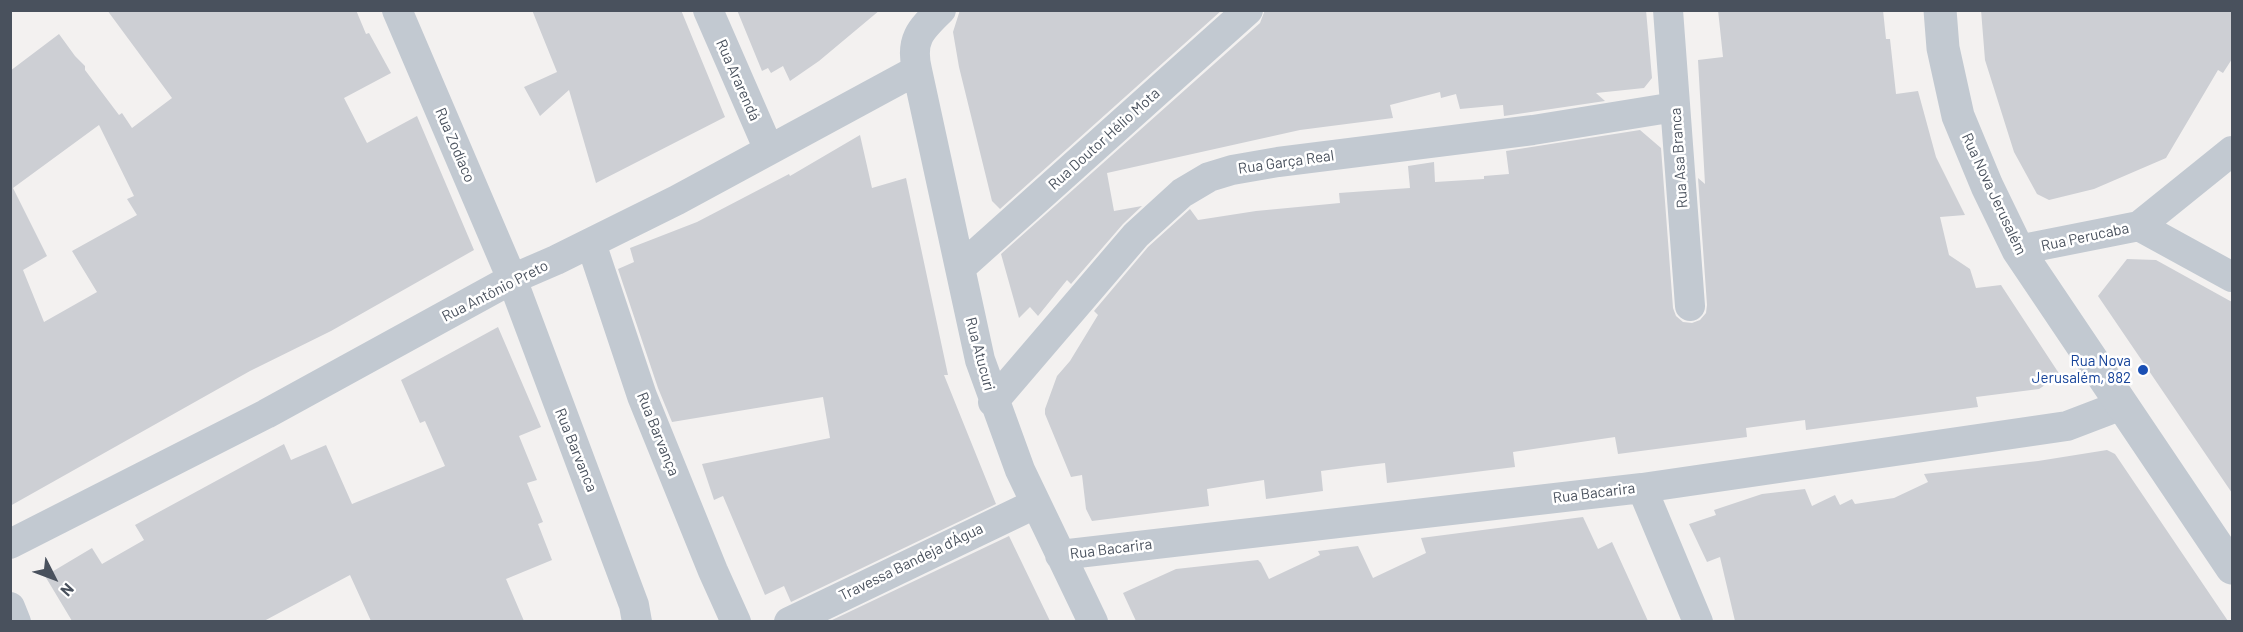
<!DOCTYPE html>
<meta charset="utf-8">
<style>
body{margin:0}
#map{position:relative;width:2243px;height:632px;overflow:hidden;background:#f3f1f0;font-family:Barlow,sans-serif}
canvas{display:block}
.frame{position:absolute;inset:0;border:12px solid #49515d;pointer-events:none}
.north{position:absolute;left:24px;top:548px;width:60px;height:60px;-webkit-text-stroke:4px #fff;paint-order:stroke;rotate:132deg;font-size:16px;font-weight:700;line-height:24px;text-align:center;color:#49515d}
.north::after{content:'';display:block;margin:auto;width:21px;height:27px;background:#49515d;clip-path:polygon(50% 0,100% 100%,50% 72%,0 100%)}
</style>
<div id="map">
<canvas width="2243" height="632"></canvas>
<div class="frame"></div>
<div class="north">N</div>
</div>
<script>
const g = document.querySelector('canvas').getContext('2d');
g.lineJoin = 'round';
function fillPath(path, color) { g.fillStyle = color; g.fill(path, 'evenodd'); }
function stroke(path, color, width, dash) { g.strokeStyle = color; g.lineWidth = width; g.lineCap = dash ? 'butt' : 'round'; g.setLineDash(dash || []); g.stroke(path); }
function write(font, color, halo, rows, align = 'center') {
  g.font = font + ' Barlow,sans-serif'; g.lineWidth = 5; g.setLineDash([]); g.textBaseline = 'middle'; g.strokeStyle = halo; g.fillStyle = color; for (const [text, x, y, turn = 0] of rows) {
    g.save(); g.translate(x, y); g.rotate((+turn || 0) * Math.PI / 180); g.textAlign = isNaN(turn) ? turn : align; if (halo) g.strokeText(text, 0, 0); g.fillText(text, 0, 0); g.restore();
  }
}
fillPath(new Path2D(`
 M107 10H356L366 34 369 33 391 73 344 98 367 143 417 116 474 250 331 331 250 371 10 506V71L59 34 75 56 85 66V70L119 115 122 113 132 128 172 98ZM99 125 134 196 127 199 137 215 72 251 97 292 44 322 23 270 47 256 13 188Z
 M532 10H681L725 117 596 183 569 90 540 116 524 87 557 72Z
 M737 10H880L819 61 790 81 783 66 771 73 768 68 762 71Z
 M960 10H1222L1000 209 992 201 959 67 953 32Z
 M1265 10H1646L1652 78 1644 88 1596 93 1605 101 1504 116 1503 105 1460 109 1456 94 1441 98 1440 92 1390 105 1393 118 1300 130 1107 173 1114 211 1142 206 1123 224 1071 284 1067 280 1038 316 1030 307 1019 318 1001 254 1260 23Z
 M1718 10H1883L1886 39H1890L1896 94 1918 91 1936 157 1965 215 1940 217 1949 255 1970 269 1976 288 2001 285 2060 375 2039 389 1976 397 1978 407 1806 430 1805 420 1746 428 1747 437 1618 454 1615 437 1513 452 1515 467 1387 483 1385 463 1359 466 1321 471 1323 491 1266 499 1264 480 1207 489 1209 506 1092 521 1086 509 1082 475 1071 477 1045 414V409L1057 376 1070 361 1098 315 1094 311 1148 247 1190 209 1198 220 1256 211 1340 203 1339 193 1410 188 1408 166 1434 162 1435 182 1484 179V176L1509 174 1506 151 1640 130 1661 148 1673 308 1676 316 1683 322 1692 323 1700 320 1706 313 1707 305 1698 178 1705 184 1698 60 1723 57Z
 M1981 10H2232V59L2223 73 2218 70 2166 158 2094 189 2049 200 2037 194 2014 152 1985 60Z
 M860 135 872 188 906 178 948 375H944L996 504 791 602 784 586 765 595 723 496 714 500 702 464 830 438 823 397 672 422 658 388 618 269 634 262 630 248 697 222 789 174 790 176Z
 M2127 259 2156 260 2232 302V493L2098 296Z
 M498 327 541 427 519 436 537 480 527 483 543 522 538 524 552 560 506 579 524 621H371L350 575 264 621H72L45 576 92 548 102 564 144 540 135 525 284 444 291 460 326 445 352 504 445 466 425 421 420 423 401 380Z
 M2107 450 2115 454 2228 621H1735L1720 557 1707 562 1689 524 1716 515 1714 510 1762 494 1805 489 1812 506 1835 495 1840 505 1852 499 1855 504 1894 498 1928 482 1924 474 2038 461Z
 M1583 517 1598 549 1612 542 1648 621H1136L1123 593 1176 569 1258 560 1261 563 1269 579 1320 555 1318 551 1358 546 1373 578 1426 553 1421 538Z
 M1009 536 1050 621H830Z`), '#cdcfd4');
stroke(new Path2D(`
 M397 10 512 279 634 605 637 622
 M708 10 769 150
 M1668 10 1690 306
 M917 70 980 360 1020 470 1093 622
 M2139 226 2232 277
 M591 243 642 396 713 571 736 622
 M2018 250 2139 226 2232 151
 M960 268 1248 10
 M993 402 1136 235 1182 193 1209 177 1232 170 1278 162 1533 130 1675 107
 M1642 488 1698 622
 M10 544 266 414 512 279 556 260 677 200 917 70C910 40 920 30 941 10
 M1060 555 1642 488 2067 426 2122 405
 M10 607 16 622
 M789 622 1035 504`), '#c2c9d1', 30);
stroke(new Path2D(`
 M1940 10 1943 48 1958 116 1987 186 2018 250 2232 568`), '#c2c9d1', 33);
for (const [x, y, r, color] of [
 [2143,370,6,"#1a4fb4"]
]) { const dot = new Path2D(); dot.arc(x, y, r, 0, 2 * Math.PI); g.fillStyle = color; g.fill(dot); stroke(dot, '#fff', 2); }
write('15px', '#49515d', '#fff', [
 ["Rua Ararendá",738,80,66],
 ["Rua Doutor Hélio Mota",1104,139,-42],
 ["Rua Zodíaco",455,145,67],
 ["Rua Asa Branca",1679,158,-94],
 ["Rua Garça Real",1286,162,-8],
 ["Rua Nova Jerusalém",1994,194,65],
 ["Rua Perucaba",2085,237,-12],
 ["Rua Antônio Preto",495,291,-27],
 ["Rua Atucuri",980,354,75],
 ["Rua Barvança",658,434,68],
 ["Rua Barvanca",576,450,68],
 ["Rua Bacarira",1594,493,-7],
 ["Rua Bacarira",1111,549,-7],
 ["Travessa Bandeja d'Água",911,562,-26]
]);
write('15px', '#164399', '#fff', [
 ["Rua Nova",2131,361],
 ["Jerusalém, 882",2131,378]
], 'right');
</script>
